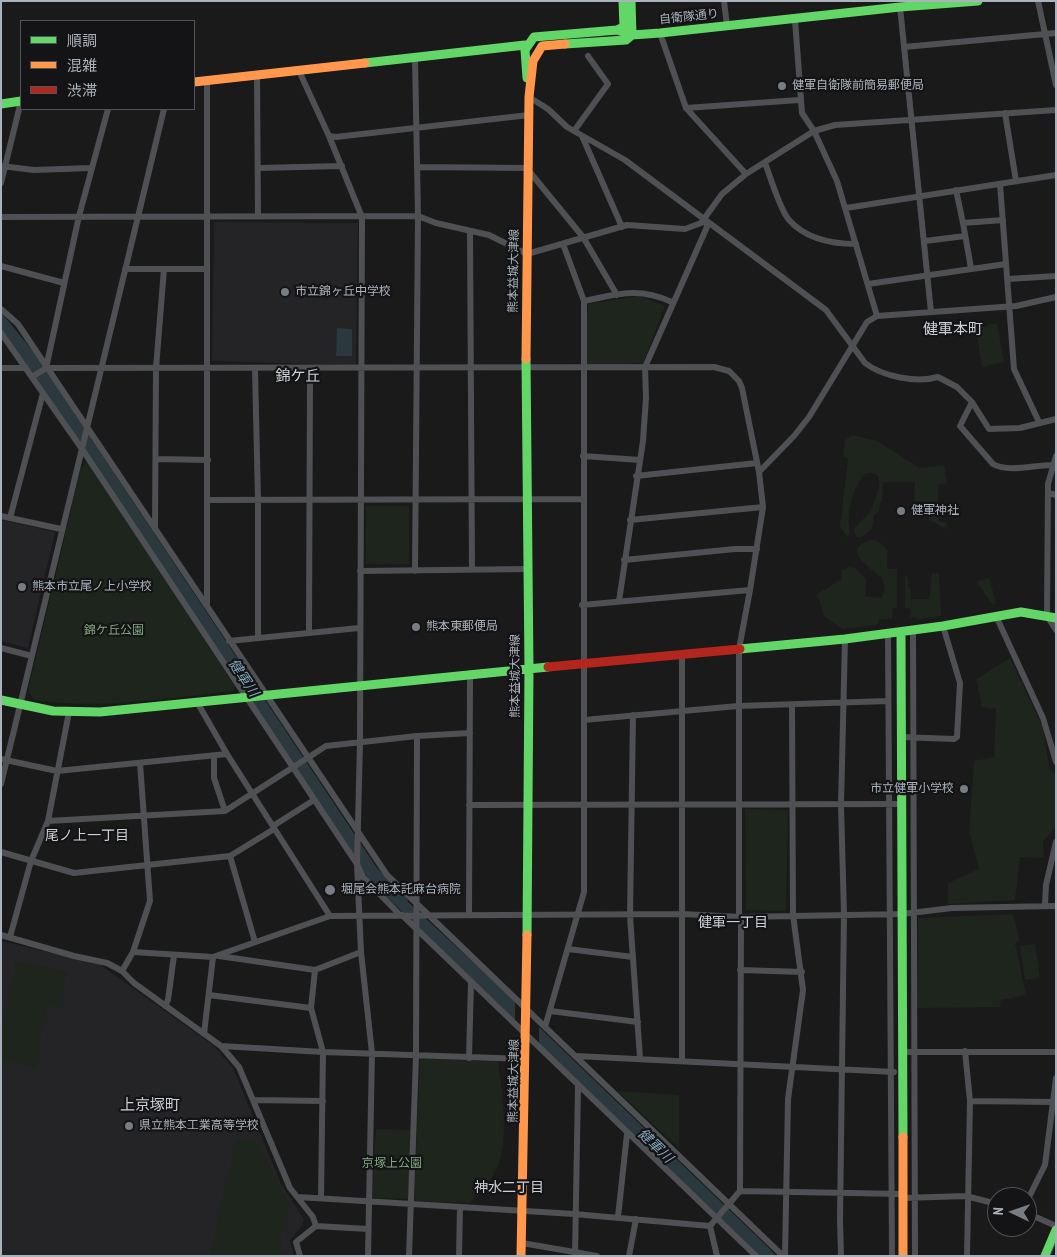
<!DOCTYPE html>
<meta charset="utf-8">
<style>
body{margin:0}
#map{position:relative;width:1057px;height:1257px;overflow:hidden;background:#1a1a1a;font-family:"PT Sans Narrow","Noto Sans JP",sans-serif}
canvas{display:block}
.frame{position:absolute;inset:0;border:2px solid #aab2bc;pointer-events:none}
.legend{position:absolute;left:20px;top:20px;width:175px;height:90px;box-sizing:border-box;background:#141416;border:1px solid #505358;margin:0;padding:6px 9px;list-style:none;font-size:15px;color:#aab2bc}
.legend li{display:flex;align-items:center;gap:10px;height:25px}
.legend b{width:25px;border:1px solid #505358}
.north{position:absolute;left:987px;top:1187px;width:50px;height:50px;box-sizing:border-box;background:#141416;border:1px solid #505358;border-radius:50%;rotate:273deg;font-size:14px;font-weight:700;line-height:20px;text-align:center;color:#aab2bc}
.north::after{content:'';display:block;margin:auto;width:18px;height:22px;background:#787d83;clip-path:polygon(50% 0,100% 100%,50% 72%,0 100%)}
</style>
<div id="map">
<canvas width="1057" height="1257"></canvas>
<div class="frame"></div>
<ul class="legend">
<li><b style="height:6px;background:#63d668"></b>順調</li>
<li><b style="height:6px;background:#ff974d"></b>混雑</li>
<li><b style="height:6px;background:#b3261e"></b>渋滞</li>
</ul>
<div class="north">N</div>
</div>
<script>
const g = document.querySelector('canvas').getContext('2d');
g.lineJoin = 'round';
function fillPath(path, color) { g.fillStyle = color; g.fill(path, 'evenodd'); }
function stroke(path, color, width, dash) { g.strokeStyle = color; g.lineWidth = width; g.lineCap = dash ? 'butt' : 'round'; g.setLineDash(dash || []); g.stroke(path); }
function write(font, color, halo, rows, align = 'center') {
  g.font = font + ' "PT Sans Narrow","Noto Sans JP",sans-serif'; g.lineWidth = 4.5; g.setLineDash([]); g.textBaseline = 'middle'; g.strokeStyle = halo; g.fillStyle = color; for (const [text, x, y, turn = 0] of rows) {
    g.save(); g.translate(x, y); g.rotate((+turn || 0) * Math.PI / 180); g.textAlign = isNaN(turn) ? turn : align; if (halo) g.strokeText(text, 0, 0); g.fillText(text, 0, 0); g.restore();
  }
}
fillPath(new Path2D(`
 M214 222 358 223 356 365 212 361Z
 M1 520 55 532 28 648 1 641Z
 M1 941 99 964 214 1046 233 1068 281 1184 304 1219 302 1226 290 1240 294 1256H1Z`), '#242426');
fillPath(new Path2D(`
 M640 296 665 306 643 363 585 366 588 304Z
 M997 323 1004 362 982 367 976 329Z
 M853 435 877 441 920 468 944 465 947 483 938 485 939 521 946 522 947 529 929 520V503L914 501 915 482H883L882 501 880 502 879 511 874 515 872 529 860 538 856 536 853 529 871 511 879 487V477L874 473H866C852 487 846 514 850 534L847 537 840 527 848 458 843 456 845 440Z
 M87 462 235 686 233 691C167 698 100 710 34 700L28 691 81 468Z
 M366 506H409V564H366Z
 M874 539C891 549 887 552 887 569H897V608H893L892 619H880L877 625 843 629 825 617 817 594 842 579 841 571 849 567 855 568 866 579 865 596 881 598 885 590 882 577C866 566 840 547 874 539Z
 M932 573H939L941 616 919 619 910 617 911 609 905 608V575L908 578V586L911 590V599H929Z
 M989 578 996 602 993 605 976 582Z
 M1010 658 1043 728 1049 767 1056 776V827L1043 842 1044 858 1020 857 1015 900 948 904V883L979 869 969 831 974 761 994 757 996 709 982 707 976 679Z
 M745 809 788 810 786 911 746 910Z
 M1013 914 1020 941 1015 943 1026 995 1001 1000 1000 1007 917 1008 918 918Z
 M1035 944 1040 978 1025 980 1020 946Z
 M16 961 67 972 60 1008 48 1006 35 1067 1 1060V1033Z
 M420 1059 498 1061C502 1092 509 1137 498 1166 493 1179 479 1192 470 1203L414 1201Z
 M617 1091 679 1095V1148Z
 M376 1129 411 1130 408 1199 372 1198Z
 M236 1140H256L290 1204 278 1256H209Z`), '#1d251d');
fillPath(new Path2D(`
 M1 312 32 350 377 868 407 898 408 902 515 1001V1020L369 880 66 422 1 331Z
 M337 328 352 329V356H336Z
 M539 1027 770 1249 776 1256H760L539 1044Z`), '#2b383d');
stroke(new Path2D(`
 M724 1 727 26
 M1038 1 1056 85
 M900 7 931 312
 M795 20 802 113 814 131 837 181 877 316
 M660 33 686 108 746 174
 M904 47 1056 33
 M299 71 329 136 362 217 360 743 357 864 361 952 372 1053 368 1256
 M257 75 258 216
 M207 81V606
 M529 97 548 109 567 127 625 160 826 310 865 363C883 377 917 383 938 377L957 387 972 402 960 426 993 464C1009 473 1034 465 1052 465
 M686 108 799 100
 M1005 113 1016 181
 M574 131 608 84 588 56
 M329 136 336 137 529 115
 M582 136 622 227
 M765 163C770 176 780 210 789 220 806 239 832 244 856 244
 M1 166 34 170 91 168
 M418 167 528 168
 M258 168 342 166
 M529 171 583 237 617 295
 M1 183 21 101
 M1000 184 1014 369 1039 422
 M956 190 963 223 1003 220
 M846 208 1056 175
 M1 217 418 216 436 223 489 235 527 254 627 225 685 229 701 223 722 194 746 174 814 131 835 125 1056 110
 M963 223 971 268
 M470 231 472 569
 M925 241 965 236
 M1 266 64 283
 M125 269H206
 M1008 279 1056 276
 M868 284 1006 264
 M584 301C619 294 638 287 672 302
 M1 309 18 324 387 875 783 1256
 M1 333 82 449 357 864 363 877 400 915
 M1 368H26
 M46 368 79 216 108 109
 M255 369 258 500V638
 M307 369 310 378 309 632
 M32 377 46 368 714 367 729 371 739 381 742 388 759 472 763 507 750 590 739 649V917
 M972 402 989 429 1020 428 1056 419
 M583 456 640 460
 M1056 456 1048 484 1047 616 1056 630
 M156 459 208 460
 M759 472 794 436 809 417 867 322 877 316 1016 306 1056 297
 M636 476 757 463
 M1048 493 1056 495
 M208 500 582 499
 M1 516 61 529
 M10 518 43 393
 M630 520 763 507
 M155 529 156 368 164 269
 M624 560 735 549H757
 M360 571 528 569
 M415 571 418 216 415 58
 M619 601 643 441 646 398 645 367 707 227 706 220
 M582 605 750 590
 M996 616 1043 718 1056 762
 M913 631 915 1256
 M888 634 892 1256
 M229 641 359 628
 M1 648 32 656
 M197 702 227 754 330 916
 M633 715 630 916 640 1058
 M584 720 738 706 888 701
 M901 737 954 739 957 737 960 683 943 626
 M214 756V778L225 811
 M1 759 57 771 227 754
 M1 784 164 109
 M469 805 902 804
 M48 821 225 811 326 746 417 736 470 733
 M273 826 314 800
 M1 852 74 873 230 856 274 829
 M230 856 255 942
 M1045 905 1046 885 1056 842
 M402 915 756 1256
 M469 915 470 676
 M1 935 74 956 107 963 122 971 134 983 221 1046 239 1067 290 1188 313 1217 316 1226 296 1242 300 1256
 M10 937 31 861 48 821 69 712
 M568 949 633 957
 M133 952 213 957 330 916 682 914 741 917 902 914 952 908 1056 906
 M219 956 315 970 311 1008 323 1052 321 1198
 M315 970 361 952
 M740 970 802 972
 M122 971 133 952 150 901 140 763
 M209 995 311 1008
 M165 1006 168 1000 174 955
 M550 1011 638 1022
 M545 1027 584 892V301L563 244
 M204 1034 213 957
 M221 1046 323 1052 526 1059
 M965 1051 970 1101 967 1256
 M903 1052H1056
 M576 1056 894 1072
 M469 1058 471 982
 M682 1061V655
 M253 1100 323 1101
 M970 1101 1053 1102
 M740 1191 903 1194
 M298 1197 574 1214 710 1226
 M903 1198 966 1196 997 1204
 M1027 1201 1045 1165 1056 1078
 M1027 1213 1056 1226
 M618 1217 627 1134
 M316 1226 368 1229
 M710 1226 740 1191 741 917
 M710 1226 717 1256
 M522 1243 597 1256
 M409 1256 416 1056 417 736
 M459 1256 460 1207
 M575 1256 578 1086
 M629 1256 636 1219
 M785 1256 788 1099 803 990 793 915 792 705
 M841 1256 840 1219 844 914 841 805 845 639`), '#4e5053', 6);
stroke(new Path2D(`
 M617 30 632 35 660 33 900 7 978 1
 M565 44 626 40 632 35 631 1
 M365 63 525 45
 M527 78 525 50 534 37 617 30 624 27 623 1
 M1 104 21 101
 M526 359 529 669 527 935
 M901 633 903 1137
 M740 649 845 639 943 626 1021 612 1056 618
 M1 700 53 711 100 712 548 667
 M1045 1256 1056 1230`), '#63d668', 9);
stroke(new Path2D(`
 M194 82 365 63
 M526 359 529 97 533 61 542 46 565 44
 M903 1137V1256
 M521 1256 527 935`), '#ff974d', 9);
stroke(new Path2D(`
 M548 667 740 649`), '#b3261e', 9);
stroke(new Path2D(`
 M1050 1256 1056 1241`), '#4e4f52', 1);
for (const [x, y, r, color] of [
 [782,86,5,"#787d83"],
 [285,292,5,"#787d83"],
 [901,511,5,"#787d83"],
 [22,587,5,"#787d83"],
 [416,627,5,"#787d83"],
 [964,789,5,"#787d83"],
 [330,890,6,"#787d83"],
 [129,1126,5,"#787d83"]
]) { const dot = new Path2D(); dot.arc(x, y, r, 0, 2 * Math.PI); g.fillStyle = color; g.fill(dot); stroke(dot, '#141416', 2); }
write('12px', '#aab2bc', '#141416', [
 ["自衛隊通り",689,17,-6],
 ["熊本益城大津線",514,271,-89],
 ["熊本益城大津線",516,676,-90],
 ["熊本益城大津線",514,1081,-89]
]);
write('12px', '#aab2bc', '#141416', [
 ["健軍自衛隊前簡易郵便局",792,86],
 ["市立錦ヶ丘中学校",295,292],
 ["健軍神社",911,511],
 ["熊本市立尾ノ上小学校",32,587],
 ["熊本東郵便局",426,627],
 ["市立健軍小学校",954,789,"right"],
 ["堀尾会熊本託麻台病院",341,890],
 ["県立熊本工業高等学校",139,1126]
], 'left');
write('12px', '#82a880', '#141416', [
 ["錦ケ丘公園",114,631],
 ["京塚上公園",392,1164]
]);
write('italic 14px', '#7fa5b9', '#141416', [
 ["健軍川",243,678,56],
 ["健軍川",655,1146,44]
]);
write('14px', '#ccd0d7', '#141416', [
 ["尾ノ上一丁目",87,836],
 ["健軍一丁目",733,923],
 ["神水二丁目",509,1188]
]);
write('15px', '#ccd0d7', '#141416', [
 ["健軍本町",953,330],
 ["錦ケ丘",298,377],
 ["上京塚町",150,1106]
]);
</script>
